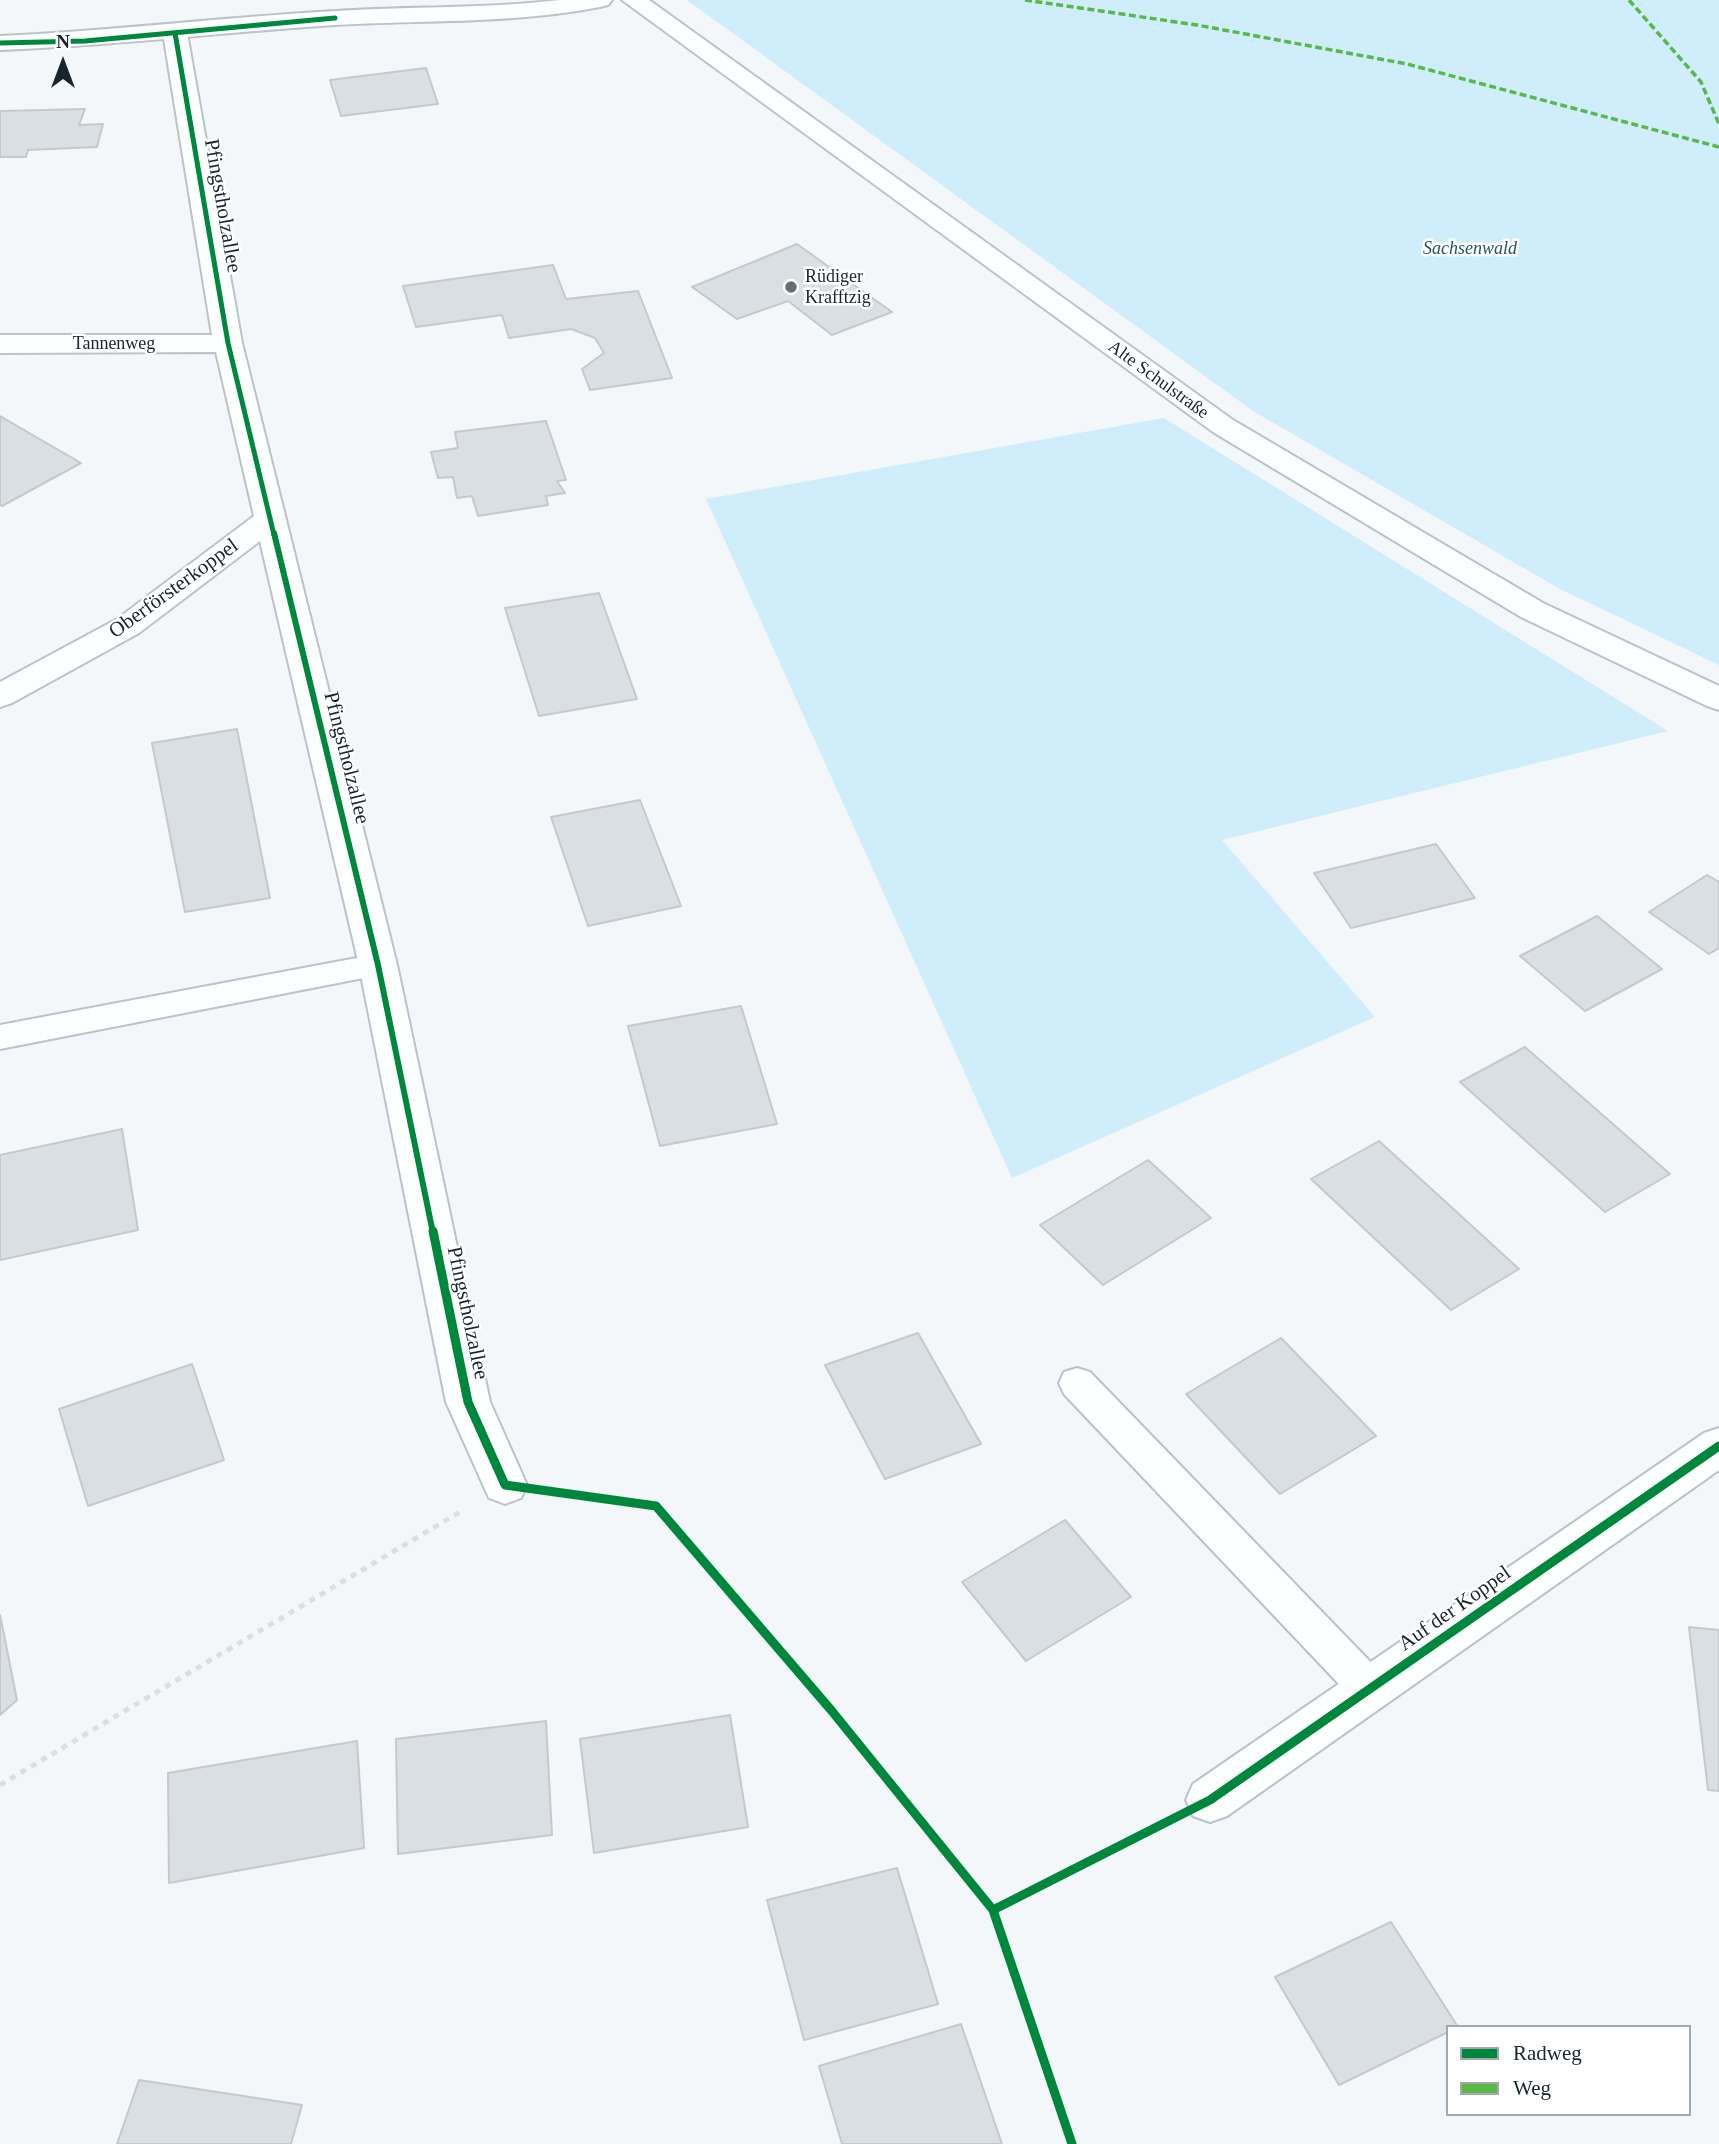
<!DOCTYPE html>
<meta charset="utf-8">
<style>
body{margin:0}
#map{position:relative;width:1719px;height:2144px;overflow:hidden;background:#f3f7f9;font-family:"Times New Roman",serif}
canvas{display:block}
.legend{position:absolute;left:1446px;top:2025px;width:245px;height:91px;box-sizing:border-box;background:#fff;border:2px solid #a2a8ab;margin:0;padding:9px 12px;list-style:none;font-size:21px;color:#17262d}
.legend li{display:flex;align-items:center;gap:14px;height:35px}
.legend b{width:35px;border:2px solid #a2a8ab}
.north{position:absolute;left:28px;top:28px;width:70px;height:70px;-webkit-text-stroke:5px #fff;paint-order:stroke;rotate:0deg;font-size:19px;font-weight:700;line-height:28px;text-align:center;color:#17262d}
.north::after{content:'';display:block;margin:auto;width:24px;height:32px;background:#17262d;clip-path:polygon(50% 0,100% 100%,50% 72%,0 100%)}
</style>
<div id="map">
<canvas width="1719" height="2144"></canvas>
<ul class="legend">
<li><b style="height:9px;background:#00873e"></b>Radweg</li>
<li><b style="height:9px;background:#58b947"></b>Weg</li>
</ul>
<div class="north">N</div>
</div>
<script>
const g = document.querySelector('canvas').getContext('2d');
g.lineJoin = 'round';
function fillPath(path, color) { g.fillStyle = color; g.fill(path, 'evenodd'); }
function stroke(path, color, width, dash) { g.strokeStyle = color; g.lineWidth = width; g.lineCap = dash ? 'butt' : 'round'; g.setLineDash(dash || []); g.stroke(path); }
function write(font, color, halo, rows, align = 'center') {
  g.font = font + ' "Times New Roman",serif'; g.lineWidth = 5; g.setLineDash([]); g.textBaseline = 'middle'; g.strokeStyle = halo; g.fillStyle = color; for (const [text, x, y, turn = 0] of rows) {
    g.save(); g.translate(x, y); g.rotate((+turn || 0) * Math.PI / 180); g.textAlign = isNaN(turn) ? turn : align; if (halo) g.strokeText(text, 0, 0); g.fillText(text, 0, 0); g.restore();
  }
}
fillPath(new Path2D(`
 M687 0H1719V665L1558 588 1253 411Z
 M1164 418 1668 731 1222 840 1375 1017 1012 1178 706 499Z`), '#d0edfb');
const building = new Path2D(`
 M426 68 438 104 341 116 330 80Z
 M85 109 79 125 103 124 97 147 28 150 26 157H0V111Z
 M797 244 892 312 832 335 788 301 737 319 692 287Z
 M553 265 566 299 638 291 672 378 590 390 582 369 604 353 595 338 571 329 509 338 502 315 416 327 403 286Z
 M0 416 81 463 2 506 0 505Z
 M546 421 566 480 557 481 565 493 546 496 548 505 478 516 472 496 457 498 453 477 438 478 431 452 458 448 455 432Z
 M599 593 637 699 539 716 505 608Z
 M237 729 270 898 185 912 152 743Z
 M640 800 681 906 588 926 551 817Z
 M1436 844 1475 898 1351 928 1314 873Z
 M1707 875 1719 882V948L1709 954 1649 912Z
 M1597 916 1662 969 1585 1011 1520 956Z
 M741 1006 777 1124 660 1146 628 1026Z
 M1525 1047 1670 1174 1605 1212 1460 1082Z
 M122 1129 138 1230 0 1260V1155Z
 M1379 1141 1519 1269 1451 1310 1311 1179Z
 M1148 1160 1211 1218 1103 1285 1040 1225Z
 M918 1333 981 1444 885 1479 825 1365Z
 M1281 1338 1376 1436 1280 1494 1186 1394Z
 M192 1364 224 1460 88 1506 59 1409Z
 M1065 1520 1131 1597 1026 1661 962 1582Z
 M0 1615 17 1700 0 1715Z
 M1689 1627 1719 1630V1791L1708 1790Z
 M730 1715 748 1827 594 1853 580 1739Z
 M546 1721 552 1835 398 1854 396 1739Z
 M357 1741 364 1848 169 1883 168 1773Z
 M897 1868 938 2004 804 2040 767 1900Z
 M1391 1922 1458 2027H1448V2032L1339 2085 1275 1977Z
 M961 2024 1002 2144H842L819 2066Z
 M139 2080 302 2105 291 2144H117Z`);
fillPath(building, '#dadfe3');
stroke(building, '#c3c9cf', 2);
const service = new Path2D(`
 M378 954 389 957 394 965 389 973 0 1049V1025Z
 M1077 1368 1090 1372 1384 1676 1390 1689 1384 1702 1370 1707 1356 1702 1064 1394 1059 1383 1064 1372Z`);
const minor = new Path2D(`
 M175 26 184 28 187 33 242 343 397 965 490 1402 527 1485 521 1498 505 1504 489 1498 446 1402 359 965 260 541 139 633 12 703 0 707V682L117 619 254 516 216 352 0 353V335H212L163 33 166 28Z
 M1719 1428V1470L1227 1816 1210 1822 1193 1816 1186 1800 1193 1784 1704 1433Z`);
const tertiary = new Path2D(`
 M560 0H612L608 5 600 7C512 24 424 20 335 25 223 32 112 46 0 50V36C112 31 224 17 336 11 411 6 485 9 560 0Z`);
const secondary = new Path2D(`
 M622 0H649L1233 420 1543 603 1719 686V710L1707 706 1521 617 1213 432Z`);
stroke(service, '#bac3c8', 4);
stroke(minor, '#bac3c8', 4);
stroke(tertiary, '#bac3c8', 4);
stroke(secondary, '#bac3c8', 4);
stroke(new Path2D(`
 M0 1785 460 1512`), '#dddee0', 5, [6, 6]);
fillPath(service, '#fdfefe');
fillPath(minor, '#fdfefe');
fillPath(tertiary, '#fdfefe');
fillPath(secondary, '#fdfefe');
stroke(new Path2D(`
 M1025 0 1197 25 1407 64 1719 147
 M1629 0 1701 82 1719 124`), '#58b947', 3.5, [7, 3.5]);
stroke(new Path2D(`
 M175 33 228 343 274 535
 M0 43 85 41 335 18`), '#00873e', 5);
stroke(new Path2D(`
 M274 533 378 965 433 1233`), '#00873e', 6);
stroke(new Path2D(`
 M433 1231 468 1402 505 1485 656 1506 831 1710 993 1910 1210 1800 1719 1446
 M993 1910 1072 2144`), '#00873e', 9);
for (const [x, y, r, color] of [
 [791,287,7,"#646f74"]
]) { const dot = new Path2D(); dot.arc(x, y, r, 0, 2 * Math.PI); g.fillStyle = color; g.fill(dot); stroke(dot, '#fff', 2.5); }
write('italic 18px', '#24546a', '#fff', [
 ["Sachsenwald",1470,249]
]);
write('18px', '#17262d', '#fff', [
 ["Rüdiger",805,277],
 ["Krafftzig",805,298]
], 'left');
write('18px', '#17262d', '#fff', [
 ["Tannenweg",114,344],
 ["Alte Schulstraße",1158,380,36]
]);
write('21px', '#17262d', '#fff', [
 ["Pfingstholzallee",222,206,80],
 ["Oberförsterkoppel",174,589,-36],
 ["Pfingstholzallee",346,758,76],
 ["Pfingstholzallee",467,1313,78],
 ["Auf der Koppel",1455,1609,-35]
]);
</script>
